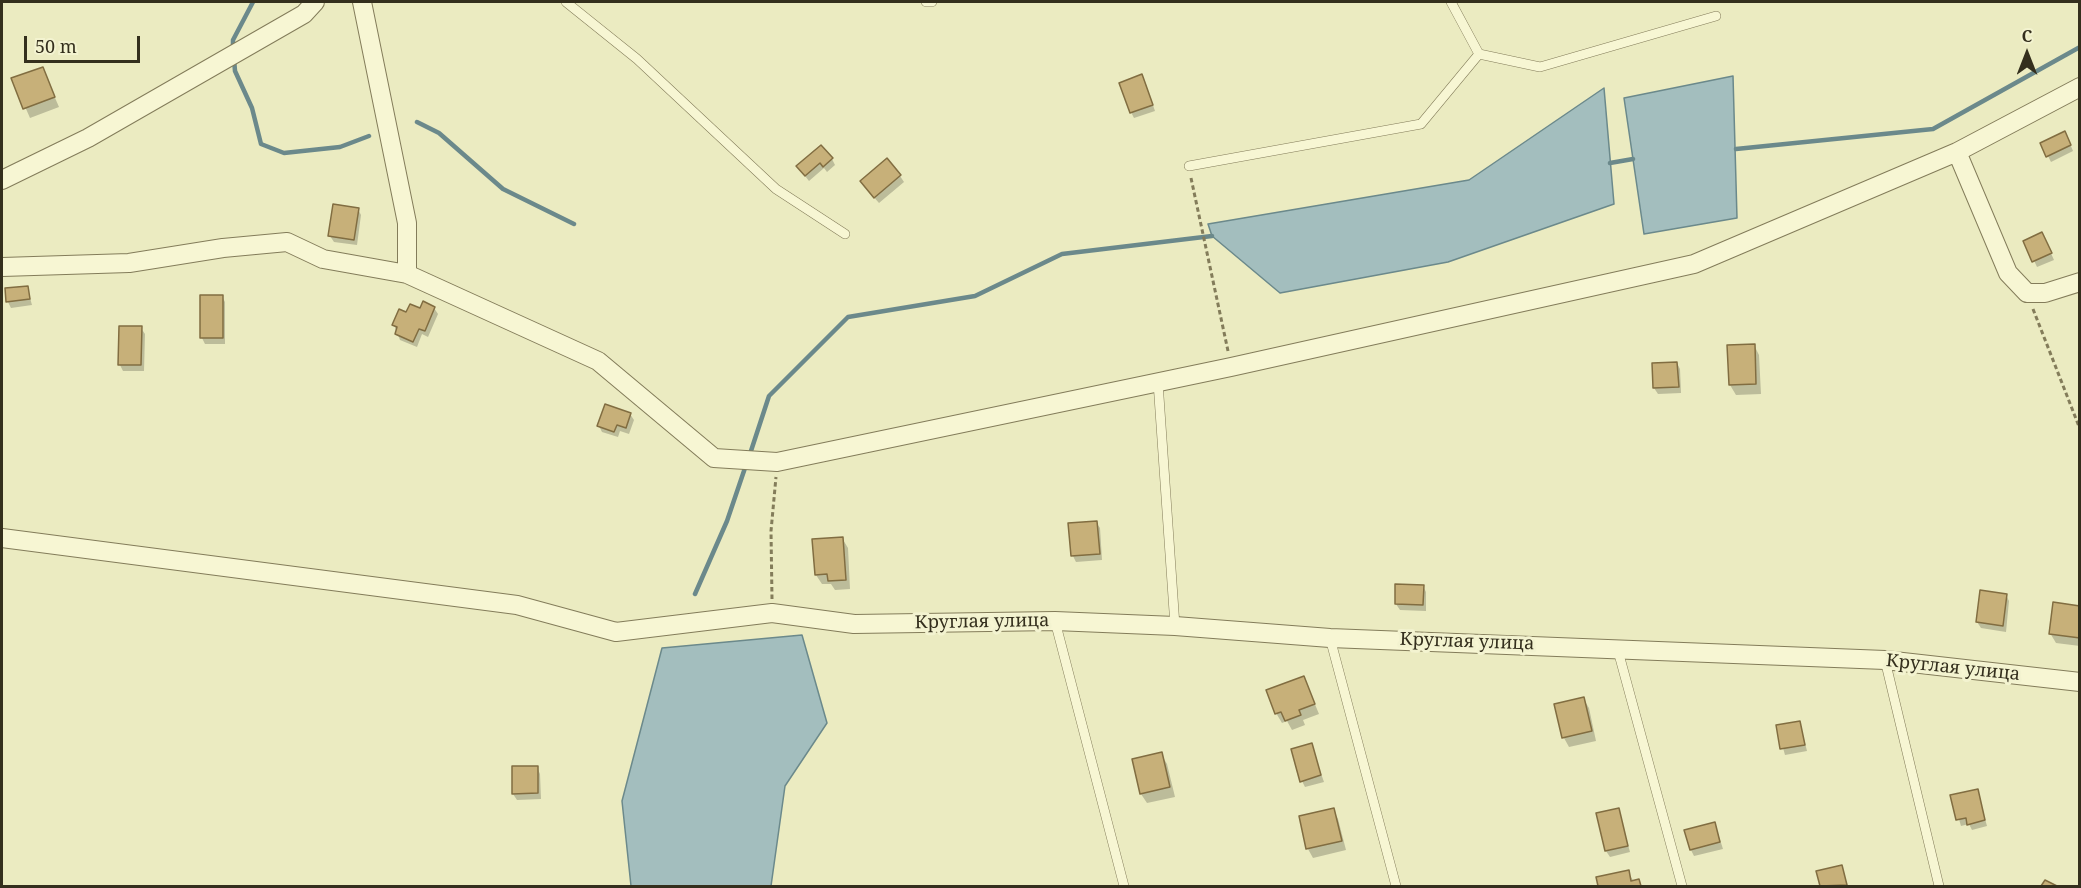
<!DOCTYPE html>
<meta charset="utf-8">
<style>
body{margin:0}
#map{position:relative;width:2081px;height:888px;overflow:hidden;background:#ebebc1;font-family:"Noto Serif",serif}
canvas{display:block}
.frame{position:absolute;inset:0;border:3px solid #342f1d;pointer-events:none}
.north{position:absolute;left:1997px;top:24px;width:60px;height:60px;-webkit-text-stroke:4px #f3f3d0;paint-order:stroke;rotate:0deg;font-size:16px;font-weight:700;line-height:24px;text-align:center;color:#342f1d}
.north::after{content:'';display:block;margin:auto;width:21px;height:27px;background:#342f1d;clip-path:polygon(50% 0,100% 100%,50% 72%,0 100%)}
.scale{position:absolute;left:24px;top:36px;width:116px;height:27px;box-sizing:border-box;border:3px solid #342f1d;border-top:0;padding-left:8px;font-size:18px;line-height:21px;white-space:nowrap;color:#342f1d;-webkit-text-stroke:4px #f3f3d0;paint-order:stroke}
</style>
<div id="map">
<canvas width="2081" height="888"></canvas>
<div class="frame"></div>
<div class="north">С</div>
<div class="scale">50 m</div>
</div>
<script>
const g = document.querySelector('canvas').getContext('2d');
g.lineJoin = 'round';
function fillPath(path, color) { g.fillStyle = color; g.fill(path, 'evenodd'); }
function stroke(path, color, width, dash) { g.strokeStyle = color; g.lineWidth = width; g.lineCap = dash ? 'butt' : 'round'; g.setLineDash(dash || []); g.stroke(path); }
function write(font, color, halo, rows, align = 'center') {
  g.font = font + ' "Noto Serif",serif'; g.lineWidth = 6; g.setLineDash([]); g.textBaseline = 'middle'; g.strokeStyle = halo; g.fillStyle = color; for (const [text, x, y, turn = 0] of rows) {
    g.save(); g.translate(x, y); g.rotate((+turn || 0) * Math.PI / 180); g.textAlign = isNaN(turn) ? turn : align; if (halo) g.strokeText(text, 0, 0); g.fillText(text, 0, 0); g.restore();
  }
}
const water = new Path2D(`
 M1733 76 1737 218 1644 234 1624 98Z
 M1604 88 1614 204 1448 262 1280 293 1212 236 1208 224 1469 180Z
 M802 635 827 723 785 786 771 886H631L622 801 662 648Z`);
fillPath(water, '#a3bebe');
stroke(water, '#6b898b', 1.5);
fillPath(new Path2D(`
 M42 68 59 107 30 118 13 79Z
 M1145 82 1155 111 1134 118 1131 112Z
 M2068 139 2073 151 2051 162 2048 156Z
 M832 159 835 165 827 172 824 168 809 181 798 167Z
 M900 176 904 182 879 203 865 187Z
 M358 209 361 215 357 245 334 242 330 236Z
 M2045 240 2054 260 2037 267 2025 241Z
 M27 287 32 305 11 308 8 302Z
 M222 296 225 302V344H205L202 338Z
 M434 308 438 314 428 337 422 334 417 347 400 340 394 325 407 314Z
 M141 328 145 334 144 371H123L120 365Z
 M1754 345 1759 355 1761 394 1736 395 1730 385 1728 347Z
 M1677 363 1680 369 1681 393 1658 394 1654 388Z
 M630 414 634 420 629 434 620 431 618 437 602 432 599 426Z
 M1096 522 1100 528 1102 560 1076 562 1073 556Z
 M842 538 848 548 850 589 835 590 831 584H822L816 575Z
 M1423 586 1426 592V611L1400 610 1396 604Z
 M2006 595 2009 601 2006 632 1981 628 1977 622Z
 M2080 607V646L2056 643 2050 633Z
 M1304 678 1319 714 1303 720 1305 725 1292 730 1287 721 1282 723 1276 713Z
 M1583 698 1589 708 1596 741 1569 747 1564 738Z
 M1800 723 1807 751 1785 755 1777 726Z
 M1311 745 1324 782 1305 787 1302 781Z
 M1161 754 1167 764 1175 797 1147 803 1141 794Z
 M537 767 540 774 541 799 517 800 513 794Z
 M1977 790 1987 826 1972 830 1969 824 1961 826 1952 796Z
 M1333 809 1338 819 1346 850 1313 858 1308 849 1300 817Z
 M1618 809 1630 852 1610 857 1606 851Z
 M1715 824 1723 849 1694 856 1691 850Z
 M1841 867 1848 886H1821L1818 872Z
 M1628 872 1634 882 1638 881 1642 886H1600L1598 878Z`), '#0003');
stroke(new Path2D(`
 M233 48V40L253 2
 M234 59 235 71 252 108 261 144 284 153 340 147 369 136
 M417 122 439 133 503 189 574 224
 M1736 149 1933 129 2080 47
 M1610 163 1633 159
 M749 457 769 396 848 317 975 296 1062 254 1212 236
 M695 594 727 521 746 465`), '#6b898b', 4.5);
const building = new Path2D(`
 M43 67 55 97 23 109 11 78Z
 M1142 74 1153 105 1130 113 1119 83Z
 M2065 131 2071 145 2046 157 2040 143Z
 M821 145 833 158 823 167 820 163 805 176 796 166Z
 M887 158 901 175 874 198 860 181Z
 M333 204 359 208 354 240 328 236Z
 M2042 232 2052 253 2032 262 2023 241Z
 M28 286 30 299 6 302 5 288Z
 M200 295H223V338H200Z
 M423 301 435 307 425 331 419 329 413 342 395 334 397 327 392 325 399 309 406 312 410 304 420 308Z
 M119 326H142L141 365H118Z
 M1755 344 1756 384 1729 385 1727 345Z
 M1677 362 1679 387 1653 388 1652 363Z
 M605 404 631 413 626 428 617 425 614 432 597 426Z
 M1097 521 1100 554 1071 556 1068 523Z
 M843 537 846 580 828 581 827 574 815 575 812 539Z
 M1395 584 1424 585 1423 605 1395 604Z
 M1980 590 2007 594 2003 626 1976 622Z
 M2053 602 2080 606V638L2049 634Z
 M1304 676 1315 704 1299 710 1301 715 1285 721 1281 712 1275 714 1266 690Z
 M1584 697 1592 731 1562 738 1554 704Z
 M1800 721 1805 745 1780 749 1776 725Z
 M1312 743 1321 775 1300 782 1291 749Z
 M1162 752 1170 787 1140 794 1132 759Z
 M512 766H538V793L512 794Z
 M1978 789 1985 820 1967 825 1966 818 1956 820 1950 795Z
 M1334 808 1342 841 1306 849 1299 816Z
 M1619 808 1628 846 1605 851 1596 813Z
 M1715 822 1720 842 1690 850 1684 830Z
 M1842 865 1847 885 1820 886 1816 871Z
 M1629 870 1631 881 1639 879 1641 886H1598L1596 877Z
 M2045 880 2057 886H2041Z`);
fillPath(building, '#c7b079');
stroke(building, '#816d41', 1.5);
const service = new Path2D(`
 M566 2 637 59 776 189 845 234
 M926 2H932
 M1479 54 1540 67 1716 16
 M1189 166 1421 124 1479 54 1451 2
 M1158 382 1175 626
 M1055 621 1124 886
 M1330 638 1396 886
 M1617 647 1682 886
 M1885 660 1939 886`);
const minor = new Path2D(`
 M362 2 407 223V274
 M1957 152 2080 87
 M2 180 88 138 304 14 315 2
 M2 267 129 263 223 248 287 242 323 259 407 274 598 361 714 458 777 462 1231 367 1694 264 1957 152 2008 273 2027 293H2045L2080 282
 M2 538 517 605 616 632 772 613 854 624 1055 621 1175 626 1330 638 1885 660 2080 682`);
stroke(service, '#837c5a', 10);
stroke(minor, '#837c5a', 20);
stroke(new Path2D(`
 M1191 178 1228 351
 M2033 309 2080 429
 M772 599 771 531 776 477`), '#837c5a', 3, [4.5, 3]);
stroke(service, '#f7f6d3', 9);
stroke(minor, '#f7f6d3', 18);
write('18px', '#342f1d', '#f3f3d0', [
 ["Круглая улица",982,622,-1],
 ["Круглая улица",1467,642,2],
 ["Круглая улица",1953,668,6]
]);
</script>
